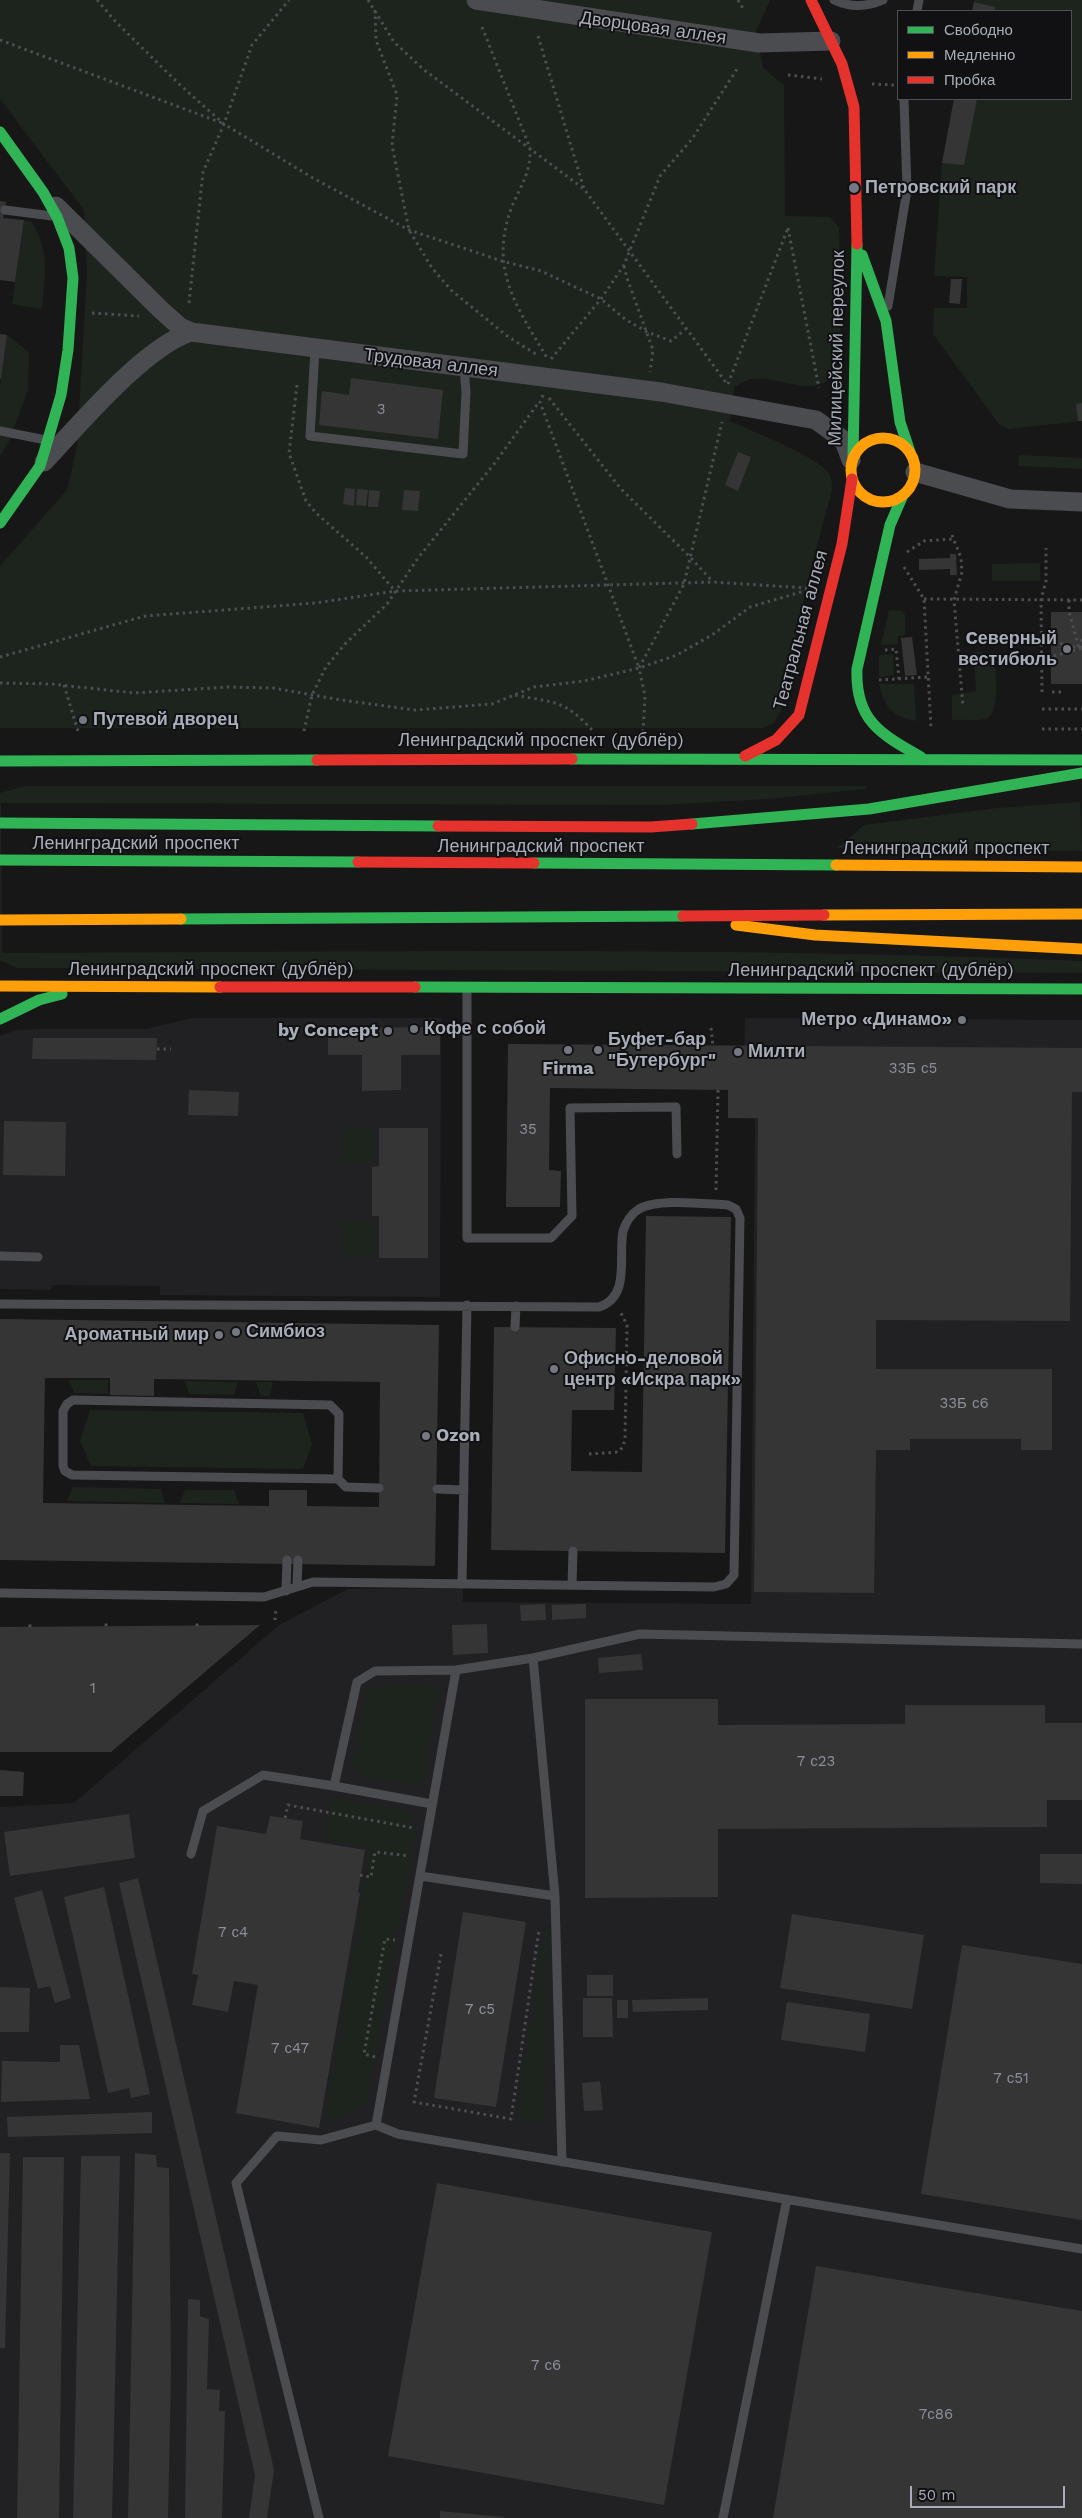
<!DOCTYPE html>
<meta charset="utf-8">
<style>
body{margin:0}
#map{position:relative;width:1082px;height:2518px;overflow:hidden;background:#171717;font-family:"Work Sans",sans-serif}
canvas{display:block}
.legend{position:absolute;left:897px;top:10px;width:175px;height:90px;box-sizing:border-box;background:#111113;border:1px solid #4d4f55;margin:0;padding:6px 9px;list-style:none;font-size:15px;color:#a8adb8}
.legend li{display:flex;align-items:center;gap:10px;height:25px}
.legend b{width:25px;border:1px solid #4d4f55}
.scale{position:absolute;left:910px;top:2486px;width:155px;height:22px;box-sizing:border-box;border:2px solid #a8adb8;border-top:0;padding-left:6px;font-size:15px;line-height:18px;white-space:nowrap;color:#a8adb8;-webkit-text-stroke:4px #111113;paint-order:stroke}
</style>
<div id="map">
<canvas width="1082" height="2518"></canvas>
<ul class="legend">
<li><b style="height:6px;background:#30b455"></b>Свободно</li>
<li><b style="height:6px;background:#ff9f0a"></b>Медленно</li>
<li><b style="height:6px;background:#e5322d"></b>Пробка</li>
</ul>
<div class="scale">50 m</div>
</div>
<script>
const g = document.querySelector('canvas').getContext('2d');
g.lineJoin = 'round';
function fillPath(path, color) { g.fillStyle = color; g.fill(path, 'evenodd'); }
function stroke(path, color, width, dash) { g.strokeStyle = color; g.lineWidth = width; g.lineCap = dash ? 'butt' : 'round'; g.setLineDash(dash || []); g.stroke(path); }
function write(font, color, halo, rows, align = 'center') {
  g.font = font + ' "Work Sans",sans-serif'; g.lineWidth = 4; g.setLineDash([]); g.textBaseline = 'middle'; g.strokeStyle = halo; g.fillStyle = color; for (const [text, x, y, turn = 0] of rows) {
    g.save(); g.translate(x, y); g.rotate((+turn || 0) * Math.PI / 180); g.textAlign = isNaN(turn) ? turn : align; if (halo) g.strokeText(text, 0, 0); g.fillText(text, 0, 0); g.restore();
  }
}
fillPath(new Path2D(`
 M192 1018H441L440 1297 160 1295V1286L52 1285 51 1290 0 1289V1036L17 1030 41 1029H146Z
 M745 1018 1082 1020V2518H0V1807L74 1803 279 1625 348 1589 463 1588V1602L751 1604 755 1119 728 1118V1090H744Z`), '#212123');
fillPath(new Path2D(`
 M0 0H770L756 31 763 68 784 85 785 216 830 217 839 227 841 359C823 408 788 375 753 379 747 379 740 384 734 387L730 421C751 431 813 455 827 471 832 476 832 483 832 490L807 583 781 710 774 723 763 728H0V566L67 490 77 446 87 273 84 210 0 99Z
 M974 0H1082V421L1008 429 999 424 933 334 934 308H967V277L934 276 942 163 954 99H1071V11H972Z
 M24 220 32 222C50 254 45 273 42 309L12 304Z
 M7 335 29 352 28 390 9 441 0 456V387Z
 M1019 455 1082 458V469L1018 466Z
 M1040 563V581H992V564Z
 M889 610 902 611 905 615V635L898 636V644L881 645Z
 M974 652H982L995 659C995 672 1001 711 987 718 979 722 962 719 952 720V695L976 691Z
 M893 654 894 675 879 677V655Z
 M879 684H914L916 721C892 716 885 708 879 684Z
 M25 786H866V789L767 799 661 805 1 803 2 953C362 952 722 946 1082 961V973L17 968 0 960V793Z
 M1080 802 1082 851 837 848 864 825 997 808Z
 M339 1127H373V1162H339Z
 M339 1221H374V1256H339Z
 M69 1380H108V1394L74 1393Z
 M185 1381 238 1382 234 1395 189 1394Z
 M256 1382H273L270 1396H261Z
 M90 1410 303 1413 312 1444 303 1469 91 1466 80 1441Z
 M73 1487 161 1489 165 1503 67 1501Z
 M185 1490H234L239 1504 180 1503Z
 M433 1684 438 1690 423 1780 416 1786 358 1775 352 1767 366 1694 373 1687Z
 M332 1797 404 1810C414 1817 415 1822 415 1833L366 2103 325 2124 371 1846 324 1839Z
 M544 1927 549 1928 543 2124 517 2119Z`), '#1d241e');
fillPath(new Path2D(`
 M974 2 995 7V11H972Z
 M954 99H977L964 165 942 163Z
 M0 201 6 202 3 218 24 220 15 282 0 280Z
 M951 279H962L960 304 949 303Z
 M0 334 7 335 1 379H0Z
 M351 378 443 390 438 439 319 425 322 391 349 395Z
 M1082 403V421H1078L1076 404Z
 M738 452 751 457 738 491 725 485Z
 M345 488 355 489 354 506 343 504Z
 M357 489 368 490 366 506 356 505Z
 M369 490 380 491 378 507H368Z
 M404 490 420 491 418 511 402 510Z
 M950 554H956L957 575H950V569L919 570V559L950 558Z
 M1051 612H1082V684H1051Z
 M912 637 917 675 905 676 901 638Z
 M440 1027V1055H401V1090L362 1091V1055H328V1028Z
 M33 1038H157L156 1060 32 1059Z
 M508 1044 1082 1048V1092H1072L1070 1321 876 1320V1369H1052V1450H1021V1439H910V1450H876L874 1593 754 1592 758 1118H728V1090L550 1088 549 1170 561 1171 560 1207H506Z
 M189 1090 239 1092 238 1116 188 1115Z
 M4 1121 66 1122 65 1176 3 1175Z
 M379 1128H428V1258H379V1216H372V1167L379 1166Z
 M646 1216 731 1217 725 1553 491 1550 494 1327 616 1328 614 1410H572L571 1471 642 1472Z
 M0 1319 439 1325 435 1566 0 1560ZM45 1378H110V1395L154 1396V1379L380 1382 379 1507 307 1506V1490H269V1506L43 1503Z
 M545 1604 546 1620 521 1621 520 1605Z
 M586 1604V1618L552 1620V1605Z
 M487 1624 488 1653 453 1655 452 1625Z
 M260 1625 111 1752H0V1627Z
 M641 1654 643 1670 599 1673 598 1658Z
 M585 1699H718V1725L905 1724V1705H1045V1723H1082V1800H1047V1827L718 1829V1897L585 1898Z
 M0 1770 24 1772 23 1796H0Z
 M129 1814 135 1858 10 1876 4 1832Z
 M270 1816 303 1821 300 1839 365 1850 358 1892 360 1893 319 2128 236 2113 258 1985 234 1981 228 2012 192 2005 198 1975 192 1974 217 1826 266 1834Z
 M1040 1854H1082V1884L1040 1883Z
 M138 1878 274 2470 267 2518H249L255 2475 119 1883Z
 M104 1887 150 2094 131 2098 129 2088 108 2093 64 1897Z
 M42 1890 71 1998 55 2003 50 1986 38 1989 14 1898Z
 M463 1912 526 1922 496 2107 434 2098Z
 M792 1914 924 1935 912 2009 780 1988Z
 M962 1945 1082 1964V2220L921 2194Z
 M587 1975H613V1996H587Z
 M0 1987 30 1988 29 2032H0Z
 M583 1998H612L613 2037H583Z
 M708 1998V2010L633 2012 632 2000Z
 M617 2000H628V2018H617Z
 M787 2002 870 2014 865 2052 781 2040Z
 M60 2045H79L90 2099 1 2102 2 2061 60 2062Z
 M600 2081 603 2110 584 2111 582 2083Z
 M152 2112V2133L8 2137 7 2117Z
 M0 2153H10L5 2348H0Z
 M135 2153 156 2155 157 2167 169 2168 171 2372 168 2518H128Z
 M81 2156H120L112 2518H73Z
 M23 2157H64L59 2518H17Z
 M437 2183 712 2232 664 2505 388 2456Z
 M816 2266 1082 2311V2518H773Z
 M188 2299 200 2300V2316L209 2319 207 2389 220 2390 219 2411H225L222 2518H185Z
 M440 2511 504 2517V2518H440Z`), '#353536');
stroke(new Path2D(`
 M97 0 116 22 180 85 224 124 313 178 409 230 502 261 541 271 601 299 625 319 647 332 671 341 687 328
 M368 0 394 42 423 69 584 189
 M738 0 744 10
 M375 10 376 40 397 95 392 145 409 230 432 268 451 290 507 336 539 356
 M482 27 530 148C531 174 520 186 511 209 489 270 517 307 547 358
 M538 36 584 189 727 384
 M0 40 222 123
 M788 75 822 79
 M872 84 894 85
 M788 228 819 388
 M624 266 627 278 653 350 650 372
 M189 303 203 172 224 124 252 45 289 0
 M92 313 139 316
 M551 359 601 299 624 265 660 176 692 139 737 69
 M728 384 788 228
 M297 385 289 453 306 501 316 513 366 557 395 591
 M543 395 540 402 639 668
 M549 398 621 489 690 557 713 582
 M952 535 961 558 962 572 954 600 963 707
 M907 552 924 541 952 539
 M904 567 924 599 931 728
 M924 599 1082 600
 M1069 600V612L1079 648
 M1041 641H1051L1079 648
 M1080 648 1082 639
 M885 650 896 649 899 679
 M1041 656 1051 657 1082 648
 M0 657 145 616 315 603 396 591 713 582 807 588
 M879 680 928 677
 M0 683 51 684 134 693 228 687 273 688 341 700 415 710 492 704 534 687 584 681 639 668 677 655 712 635 750 607 808 590
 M64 685 78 731
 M1042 692 1041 600 1046 581V548
 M1052 692H1065
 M515 695C554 703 564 699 593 731
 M1042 709H1082
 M1042 729H1082
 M304 731 312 695 326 667 345 644 387 604 418 558 494 464 539 402
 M643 732 645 696 639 668 684 584 722 422
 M711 1028 713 1046
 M157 1049H171
 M716 1190 718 1090
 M589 1454 618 1452 623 1447 625 1439 627 1325 620 1311
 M275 1620 276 1608
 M106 1626V1622
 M197 1626V1621
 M30 1627V1622
 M285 1818 288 1805 414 1828
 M360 1875 371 1877 375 1852 410 1856
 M441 1954 414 2102 511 2119 539 1930
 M375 2057 364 2054 385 1939 395 1940`), '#4d4e52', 3, [2.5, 4]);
stroke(new Path2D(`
 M834 0C851 8 867 7 883 0
 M917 11 919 0
 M5 210 52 216
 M888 306 907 190 904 99
 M315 349 310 436 463 454 466 392 464 367
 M0 431 46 440
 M467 990V1238H551L572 1216 570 1108 676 1107 677 1154
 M0 1256 38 1257
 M0 1304 599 1307C631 1297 618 1256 623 1231 626 1222 631 1214 639 1209 658 1198 705 1204 728 1205L736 1209 740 1218 734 1575 726 1584 714 1587 313 1582 264 1597 0 1593
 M515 1327 516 1306
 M73 1400 330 1405 339 1414 338 1479 72 1475 65 1471 63 1466V1411L67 1404Z
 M338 1479 346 1487 379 1488
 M437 1489 464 1490
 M462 1584 467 1305
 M297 1585 298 1560
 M572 1585 573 1551
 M286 1591 287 1560
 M533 1658 555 1896
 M432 1804 334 1786 357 1682 375 1671 456 1670 533 1658 640 1634 1082 1644
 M191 1854 203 1811 263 1775 334 1786
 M420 1876 555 1896 562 2162
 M376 2125 398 2134 1082 2249
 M319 2518 236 2183 277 2136 321 2140 376 2125 456 1670
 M723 2518 787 2199`), '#4b4c50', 9);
stroke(new Path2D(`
 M476 0 759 43 831 41
 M56 206 160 309 180 327 191 332 661 392 816 420 842 439 846 446 851 460
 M44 462C79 425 144 347 191 332
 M915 472 1010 499 1082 502`), '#4b4c50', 19);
stroke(new Path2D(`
 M0 132 43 192 57 217 69 248 73 278 68 350 61 395 40 466 0 523
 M862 255 886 321 900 422 910 452
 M853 457 857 244
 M903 495 890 525 857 669C855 720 880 734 921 757
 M572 759 1082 760
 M0 761 317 760
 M1 823 438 826
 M692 824 869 809 1082 773
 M0 860 358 862
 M534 863 836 865
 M181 919 683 916
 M415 987 1082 989
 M0 1019 39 1000 62 994`), '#30b455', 11);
stroke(new Path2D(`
 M851 470a32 32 0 1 1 64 0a32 32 0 1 1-64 0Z
 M836 865 1082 867
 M824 915 1082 914
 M1 920 181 919
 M736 925 815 935 1082 949
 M0 986 220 987`), '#ff9f0a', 11);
stroke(new Path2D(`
 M811 0 842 64 854 107 857 244
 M745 756 776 740 799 715 842 544 852 479
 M317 760 572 759
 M438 826 651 827 692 824
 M358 862 534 863
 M683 916 824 915
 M220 987H415`), '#e5322d', 11);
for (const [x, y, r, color] of [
 [854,188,6,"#757880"],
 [1067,649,5,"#757880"],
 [83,720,5,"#757880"],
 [962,1020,5,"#757880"],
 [414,1029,5,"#757880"],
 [388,1031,5,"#757880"],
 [568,1050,5,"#757880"],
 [598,1050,5,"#757880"],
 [738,1052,5,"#757880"],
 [236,1332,5,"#757880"],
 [219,1335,5,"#757880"],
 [554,1369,5,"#757880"],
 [426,1436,5,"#757880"]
]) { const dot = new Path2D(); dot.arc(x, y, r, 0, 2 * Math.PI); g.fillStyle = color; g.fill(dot); stroke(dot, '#111113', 2); }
write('15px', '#8b8f98', null, [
 ["3",381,410],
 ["33Б с5",913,1069],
 ["35",528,1130],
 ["33Б с6",964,1404],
 ["1",93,1689],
 ["7 с23",816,1762],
 ["7 с4",233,1933],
 ["7 с5",480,2010],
 ["7 с47",290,2049],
 ["7 с51",1011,2079],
 ["7 с6",546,2366],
 ["7с86",936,2415]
]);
write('18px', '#a8adb8', '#111113', [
 ["Дворцовая аллея",653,28,8],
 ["Милицейский переулок",837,348,-89],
 ["Трудовая аллея",431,363,7],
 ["Театральная аллея",801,630,-75],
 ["Ленинградский проспект (дублёр)",541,741],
 ["Ленинградский проспект",136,844],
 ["Ленинградский проспект",541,847],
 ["Ленинградский проспект",946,849],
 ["Ленинградский проспект (дублёр)",211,970],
 ["Ленинградский проспект (дублёр)",871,971]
]);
write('bold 18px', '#a8adb8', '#111113', [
 ["Петровский парк",865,188],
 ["Cеверный",1057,639,"right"],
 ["вестибюль",1057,660,"right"],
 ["Путевой дворец",93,720],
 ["Метро «Динамо»",952,1020,"right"],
 ["Кофе с собой",424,1029],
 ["by Concept",378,1031,"right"],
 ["Буфет-бар",608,1040],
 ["\"Бутербург\"",608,1061],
 ["Милти",748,1052],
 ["Firma",568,1069,"center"],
 ["Симбиоз",246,1332],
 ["Ароматный мир",209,1335,"right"],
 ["Офисно-деловой",564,1359],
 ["центр «Искра парк»",564,1380],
 ["Ozon",436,1436]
], 'left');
</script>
